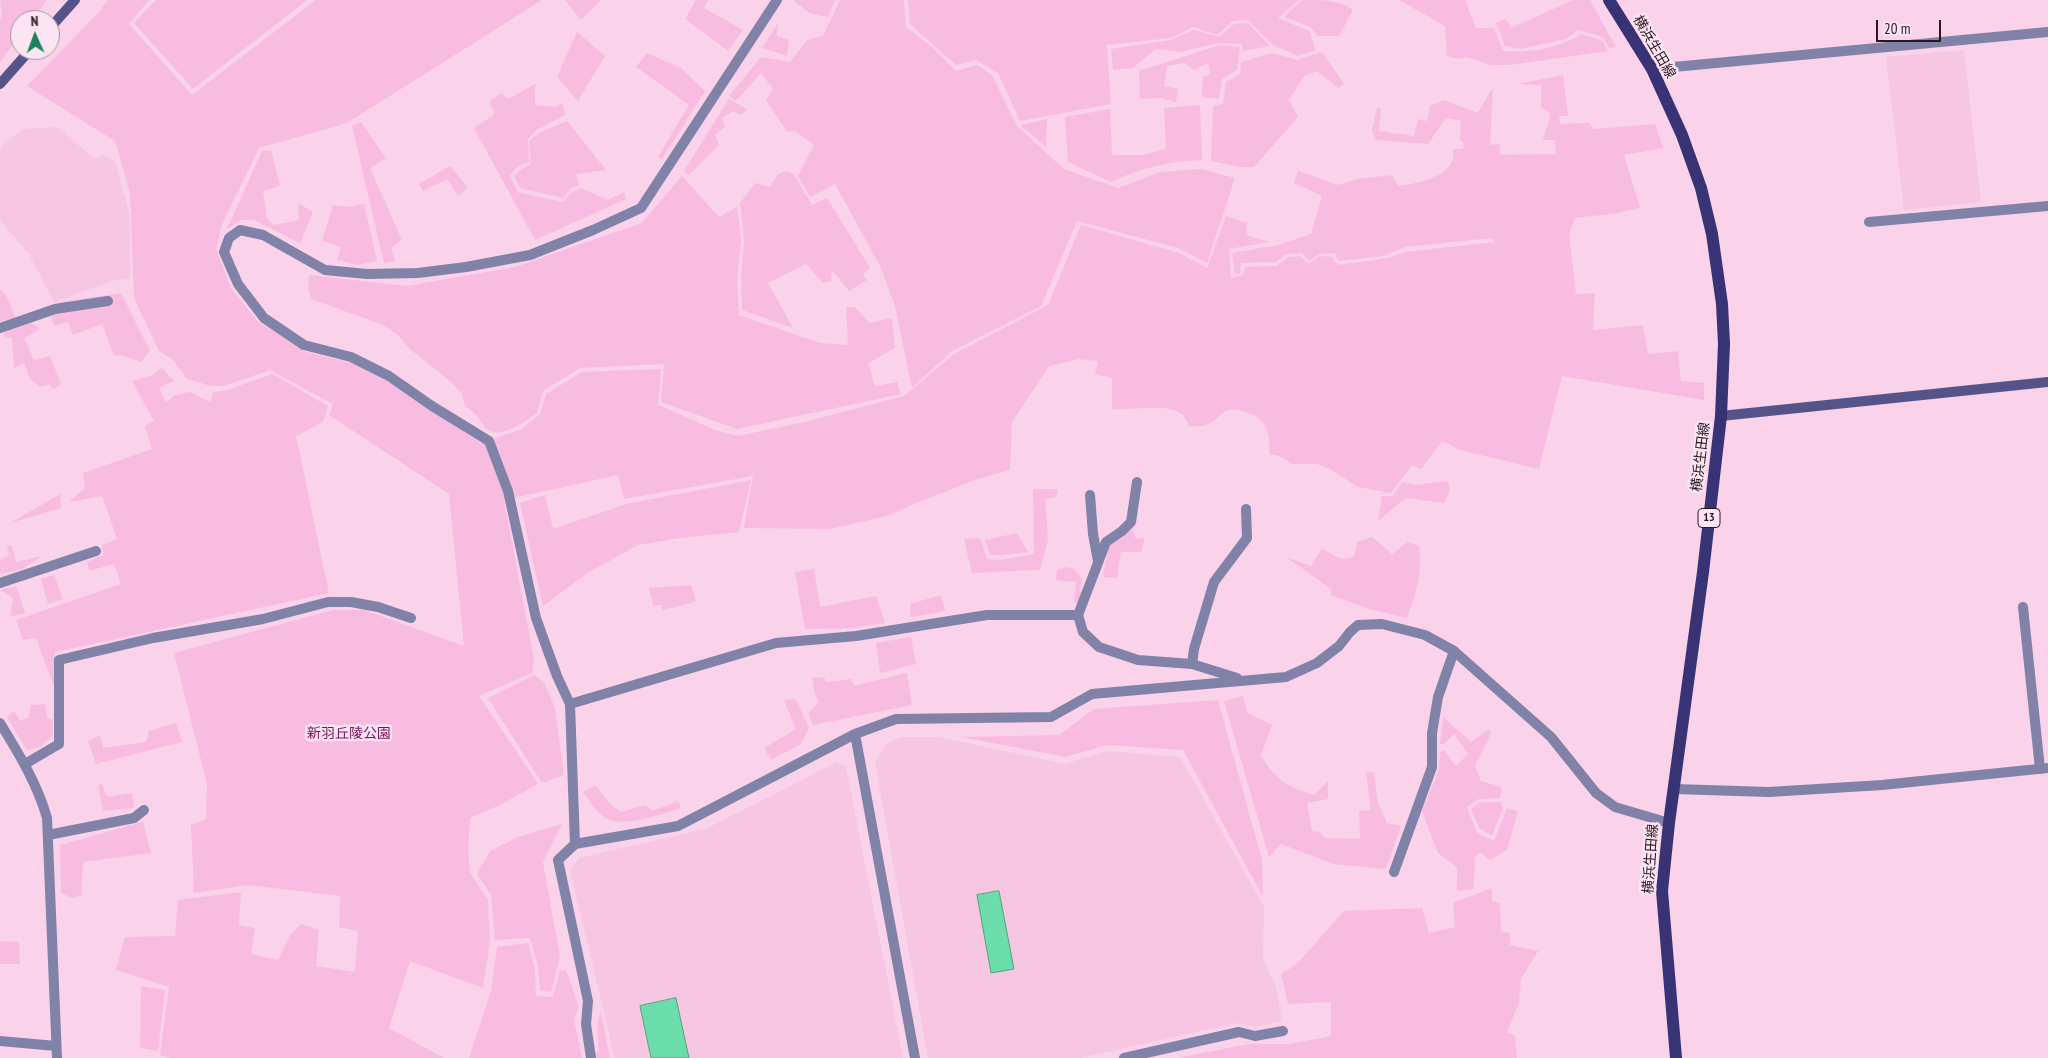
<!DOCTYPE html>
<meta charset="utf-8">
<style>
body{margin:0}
#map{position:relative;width:2048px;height:1058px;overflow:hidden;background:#fad2e9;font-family:"PT Sans Narrow",sans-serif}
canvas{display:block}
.north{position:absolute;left:10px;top:10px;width:50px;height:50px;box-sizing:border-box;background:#fde4f2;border:1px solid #a7929e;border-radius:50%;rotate:358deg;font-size:14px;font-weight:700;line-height:20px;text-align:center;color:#261821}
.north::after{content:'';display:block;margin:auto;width:18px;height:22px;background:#1d815b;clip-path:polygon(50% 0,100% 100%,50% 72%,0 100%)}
.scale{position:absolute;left:1876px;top:20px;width:65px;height:22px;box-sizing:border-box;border:2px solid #261821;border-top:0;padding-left:6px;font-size:15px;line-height:18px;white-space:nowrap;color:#261821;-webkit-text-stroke:4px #fde4f2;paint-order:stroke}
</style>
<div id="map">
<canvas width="2048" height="1058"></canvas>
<div class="north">N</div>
<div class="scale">20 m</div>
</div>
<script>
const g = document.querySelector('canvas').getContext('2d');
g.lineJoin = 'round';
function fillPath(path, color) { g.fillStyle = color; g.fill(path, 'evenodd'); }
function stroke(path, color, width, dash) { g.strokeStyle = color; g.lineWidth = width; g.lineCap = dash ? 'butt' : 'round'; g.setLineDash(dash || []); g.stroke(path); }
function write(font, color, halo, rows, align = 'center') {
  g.font = font + ' "PT Sans Narrow","Noto Sans JP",sans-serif'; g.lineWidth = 5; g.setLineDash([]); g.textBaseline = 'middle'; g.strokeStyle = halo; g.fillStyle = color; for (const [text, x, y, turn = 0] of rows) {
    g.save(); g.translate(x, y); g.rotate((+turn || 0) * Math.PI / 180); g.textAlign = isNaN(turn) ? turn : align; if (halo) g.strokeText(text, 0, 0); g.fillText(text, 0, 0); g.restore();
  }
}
fillPath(new Path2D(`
 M1964 50 1981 202 1904 210 1886 57Z
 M58 127 94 159 104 155 115 162 130 216V278L112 281 54 302 29 254 0 220V148L22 129Z
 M901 737H939L1065 764 1107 751 1180 757 1264 907 1263 959 1276 987 1282 1021 1255 1027 1238 1023 1079 1058H928L875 763 886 744Z
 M837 762 846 767 903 1058H615L570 871 579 858 708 828Z`), '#f6c6e2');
fillPath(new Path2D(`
 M0 0H47L32 20H20V35L0 62V20L2 17Z
 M108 0H149L129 24 192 95 316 0H542L347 123 259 148 222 224 216 249 231 288 259 323 273 330 304 351 358 365 388 381 481 443 522 429 540 414 546 394 582 372 661 369 658 405 718 431 738 436 804 422 904 396 954 354 1048 305 1081 225 1179 253 1207 268 1226 216 1247 223 1246 235 1269 242 1229 249 1231 278 1243 275 1245 267 1277 266 1288 257 1300 256 1309 264 1320 256 1333 257 1334 262 1339 265 1388 258 1405 252 1495 242 1492 238 1404 247 1384 256 1338 261 1335 253 1319 254 1309 261 1302 253 1286 254 1276 262 1241 263 1240 274H1235L1232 253 1278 245 1311 234 1322 196 1294 183 1298 171 1338 185 1357 179 1392 175 1398 186C1414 184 1447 178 1452 161 1454 158 1453 153 1453 149H1463L1464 144 1460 139 1461 121 1446 118 1428 144 1376 140 1372 131 1377 108H1381L1379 131 1414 136 1418 119 1427 121 1430 106 1444 100 1478 113 1493 87 1490 145 1500 144V155L1556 154 1555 140H1543C1544 129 1550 126 1550 113L1541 107V85L1517 84 1563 75 1568 116H1559L1560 124 1589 123 1593 129 1655 124 1663 148 1624 155 1640 208 1618 213 1575 218 1569 234 1576 294 1595 293 1593 330 1643 325 1648 354 1678 351 1681 381 1704 383V400L1562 376 1539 469 1460 450 1442 441 1421 469 1412 465 1391 493 1358 487 1330 469 1317 464H1292L1277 455H1270C1269 431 1268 417 1242 411 1237 409 1229 409 1224 412 1220 414 1218 418 1215 420 1208 426 1198 427 1189 426 1187 421 1184 415 1180 413 1165 403 1130 411 1112 409V378L1095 374 1098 361 1078 359 1049 366 1012 422 1010 470 975 480 914 504 887 516 830 529 744 528 753 476 624 499 618 475 504 500 534 659 532 673 479 696 538 784 500 805 470 818 468 850 470 873 488 900 490 942 483 988 410 961 389 1028 444 1058H170L160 1055 169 987 116 970 125 937 175 936 178 900 241 892 239 925 255 928 251 954 278 960 290 935 301 924 319 930 316 966 355 972 358 931 339 927 340 896 248 885 194 893 191 825 206 819 207 784 174 653 333 610H364L464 646 449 494 329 415 333 404 270 370 224 386H211L187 379 173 360 159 351 134 298 130 193 115 141 27 86 99 12Z
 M156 0H307L193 89 134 23Z
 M565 0H601L581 20Z
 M696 0H708L704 8 743 30 728 51 685 19Z
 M793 0H835L828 17 809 13Z
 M840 0H904L906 27 933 48 956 71 977 65 992 75 1017 126 1064 169 1118 188 1160 172 1202 169 1235 178 1207 263 1178 248 1077 221 1041 306 952 351 912 388 895 306 880 266 835 184 810 197 798 176 814 145 795 131 787 132 766 100 773 89 761 73 736 101 729 96 761 57 790 62 807 40 823 36Z
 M908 0H1298L1278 18 1309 31 1316 50 1298 56 1273 45 1248 20 1233 21 1217 35 1193 27 1171 38 1107 45 1111 104 1020 121 998 73 976 60 956 65 910 24Z
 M1302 0C1320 0 1342 0 1353 10L1339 36H1317L1311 27 1284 17Z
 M1399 0H1465L1476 28H1494L1503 51C1530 53 1558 49 1581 34L1603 41 1608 51 1510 65H1491L1466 57 1459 59 1447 56 1445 26Z
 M1573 0H1590L1616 47 1609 48 1603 37 1578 30 1566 39 1521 49 1505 46 1496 23 1506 19 1511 28Z
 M778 23 777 36 789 40 787 56 762 48Z
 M1248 23 1270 46 1242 51V44L1217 43 1181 52 1156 49 1133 68 1113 70 1111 49 1171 40 1194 30 1219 37 1234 24Z
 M577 32 605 56 578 101 557 77Z
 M1220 45 1240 47 1237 70 1222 79 1219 99 1202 97 1203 77 1210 74 1208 63 1194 70 1185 63 1167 66 1164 86 1178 89 1176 102 1161 98 1140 99 1139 71Z
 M1322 52 1344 84 1338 88 1317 71 1304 76 1289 100 1298 117 1254 167H1240L1211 161 1213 106 1223 104 1226 82 1240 74 1241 62 1272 53 1297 60Z
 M647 53 681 68 705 91 662 159 658 157 689 105 636 67Z
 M535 84V105L555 107 562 103 565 115 537 130 528 139 529 162 518 166 510 176 518 192 563 202 571 193 581 188 608 200 624 192 626 199 535 240 474 128 495 114 489 102 501 93 508 99Z
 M729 99 748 110 739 115 734 111 722 118 725 127 715 135 719 145 689 175 684 171Z
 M1200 105 1202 160C1169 161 1141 168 1111 182L1068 162 1065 117 1110 109 1112 155H1143L1166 149 1164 108Z
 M1047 119 1046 147 1020 125Z
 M567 121 606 170 576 174 579 185 571 188 563 198 520 188 514 176 520 170 531 164 529 140 541 132Z
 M361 122 386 158 370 168 402 240 391 248 395 261 384 263 352 126Z
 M271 150 280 186 263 191 267 218 273 225 299 220 298 203 313 212 300 243 254 220H241L227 229 262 151Z
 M450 166 468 188 458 196 447 179 423 191 419 184Z
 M787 171 794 175 812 205 827 198 870 268 863 274 867 280 849 291 832 270 831 281 823 283 806 264 768 283 793 328 742 310 741 279 744 240 740 203 755 183 770 187 778 174Z
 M682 176 719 217 737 207 741 240 737 281 739 315 820 343 848 345 846 307H855L869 323 892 318 895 348 868 363 875 386 897 382 901 394 737 429 661 402 664 364 580 368 543 391 537 413C525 421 501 440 487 429 483 425 480 420 477 416 474 412 469 409 465 406L462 394 450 381 410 349 397 334 381 324 311 299 308 289 309 275 407 286 515 267 642 223Z
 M364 204 377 261 357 265 337 260 341 247 322 241 333 205 350 207Z
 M0 289 7 297 15 317 0 322Z
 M121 293 150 351 141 362 124 356 114 355 102 324 73 335 68 322 54 326 51 316 60 302Z
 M31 322 40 329 24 338 34 360 50 356 61 384 54 389 49 384 41 387 31 380 24 363 14 368 12 338 3 336 6 330Z
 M162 368 174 381 159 388 166 403 173 396 190 392 210 402 213 392 227 390 272 374 328 406 323 422 296 436 329 593 55 652 54 686 36 638 23 640 16 620 121 584 114 564 89 571 87 562 103 555 102 545 117 539 102 496 69 502 85 488 83 473 152 449 145 426 154 421 132 381 151 376Z
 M751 480 739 532 680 538 638 545 589 572 543 606 520 503 545 495 553 529 626 504Z
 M1448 481 1450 490 1444 503 1406 498 1378 521 1382 496H1393L1402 482 1415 485Z
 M1033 489H1058L1056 497 1045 499 1048 540 1040 570 972 573 964 539 980 538 987 559 1001 560 1034 554Z
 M60 494 61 508 10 523Z
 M1132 529 1136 539 1145 538 1141 552H1121L1117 578 1103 577 1109 545Z
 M1017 533 1028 552 1003 555H990L985 540Z
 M1372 537 1392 554 1408 542 1419 546C1423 572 1416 594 1407 618L1366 608 1331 595V589L1286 557 1311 566 1322 549 1342 559 1354 557 1357 542Z
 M7 545 12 546 16 562 42 556 20 570 0 574V560L9 556Z
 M1066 567 1074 569 1082 579 1079 602 1074 603 1076 582 1056 580 1057 570Z
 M814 569 820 607 876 596 885 623 852 628 805 629 795 572Z
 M54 575 63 599 48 604 41 579Z
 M691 585 696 602 663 610 661 605H653L649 588Z
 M16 586 25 613 10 617 13 598 0 590Z
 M941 595 945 611 911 617 910 604Z
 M911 637 916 664 880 673 876 643Z
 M907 673 912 705 813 725 808 713 819 702 814 691 812 678 824 677 826 682 852 679 854 686Z
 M534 675 544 682 555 708 564 775 542 783 488 698Z
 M1243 696 1247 713 1272 725 1261 755C1273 778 1289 788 1314 795L1328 781V799L1307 803 1312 831 1320 832 1325 838 1360 839 1359 811 1371 810 1366 772H1374L1378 803 1387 823 1401 826 1386 869 1333 864 1281 844 1269 857 1224 701Z
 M796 699 809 728 801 744 771 760 764 748 796 729 784 700Z
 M1218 700 1262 860 1263 897 1183 750 1107 745 1066 757 961 737 1059 735 1094 709Z
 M45 704 47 718 53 720V735L40 747 27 750 7 717 14 711 20 721 28 718 31 705Z
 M1443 717 1471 742 1489 729 1491 733 1475 766 1481 781 1502 787 1500 798 1479 799 1467 807 1477 833 1494 841 1507 808 1518 811 1507 850 1490 860 1480 852 1474 858 1475 864 1473 889 1457 891V867L1438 853 1422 811 1439 770 1440 752 1444 750 1456 766 1468 754 1454 734 1444 744H1440Z
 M176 723 182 742 96 764 88 741 100 735 103 748 146 742 149 731Z
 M102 784 107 797 132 793 134 808 103 811 98 785Z
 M595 785 611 805 621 812 646 805 652 811 678 801 681 808C662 814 630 826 610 820 598 816 590 802 583 792Z
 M1480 802H1501L1503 808 1492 836 1479 828 1471 809Z
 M143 822 151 853 83 862 81 896 72 898 61 893 60 845Z
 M562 824 543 862 560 957 551 992 540 990 538 966 530 938 495 940 491 895 477 874 490 851 518 837Z
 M1492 888V901L1500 903 1501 932 1510 933V945L1538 951 1521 979 1519 1003 1507 1032 1515 1036 1517 1058H1177L1249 1044H1290L1331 1036V1002L1288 1004 1281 974 1297 964 1344 911 1422 908 1429 933 1455 927 1453 903Z
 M0 941 19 942 20 964H0Z
 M528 943 535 968 536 996 553 997 560 971 566 970 579 1007 574 1020 582 1058H469L491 991 497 947Z
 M141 986 165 990 158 1051 140 1048Z
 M601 1012 610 1058H586L599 1051 597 1025Z`), '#f9bce1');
const water = new Path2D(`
 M999 891 1014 969 991 973 977 895Z
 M676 998 689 1058H651L640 1006Z`);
fillPath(water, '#6addaa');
stroke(water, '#56a281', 1);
stroke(new Path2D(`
 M1869 222 2048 206
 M0 583 96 551
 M2023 607 2040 769
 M48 835 134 818 144 810
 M1394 872 1432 767V733L1438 697 1454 651`), '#8082a8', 10);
stroke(new Path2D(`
 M1652 69 2048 32
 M0 328 55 309 108 301
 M1090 495 1093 534 1098 561
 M1078 615 1106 542 1122 531 1131 522 1137 482
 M1192 664 1194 649 1214 582 1247 538 1246 509
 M570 704 776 643 856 636 987 615H1078L1083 632 1099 647 1138 660 1192 664 1237 678
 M0 723C19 754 37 783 47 818L57 1058
 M855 734 915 1058
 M25 764 59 744V660L153 638 263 619 328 602H351L378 607 411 618
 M1674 789 1769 792 1882 785 2048 768
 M575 844 678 826 855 734 896 719 1051 717 1092 694 1286 677 1317 663 1339 646 1350 632 1358 625 1382 624 1425 635 1454 651 1551 737 1596 793 1615 807 1669 823
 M0 1041 56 1046
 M591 1058 586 1024 588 1001 558 860 575 844 570 704 557 676 536 618 508 491 489 441 432 406 389 376 351 357 304 345 264 318 238 284 224 252 229 238 240 230 263 235 325 270 367 274 418 273 466 267 530 255 593 230 641 208 777 0
 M1124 1058 1239 1032 1255 1036 1283 1031`), '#8082a8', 10);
stroke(new Path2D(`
 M50 28 75 0
 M0 84 30 50
 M1721 416 2048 382`), '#54548b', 10);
stroke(new Path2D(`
 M1609 0 1652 69 1682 135 1701 188 1712 234 1722 304 1724 344 1721 416 1703 572 1669 823 1662 891 1676 1058`), '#373375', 12);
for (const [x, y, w] of [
 [1709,518,22]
]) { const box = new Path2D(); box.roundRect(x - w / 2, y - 9.5, w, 19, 4); g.fillStyle = '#fde4f2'; g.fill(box); stroke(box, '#261821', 1); }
write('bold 12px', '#261821', null, [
 ["13",1709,518]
]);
write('14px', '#261821', '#fde4f2', [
 ["横浜生田線",1654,47,60],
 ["横浜生田線",1701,457,-83],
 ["横浜生田線",1651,859,-86]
]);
write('14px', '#7c105f', '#fde4f2', [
 ["新羽丘陵公園",349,734]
]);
</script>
